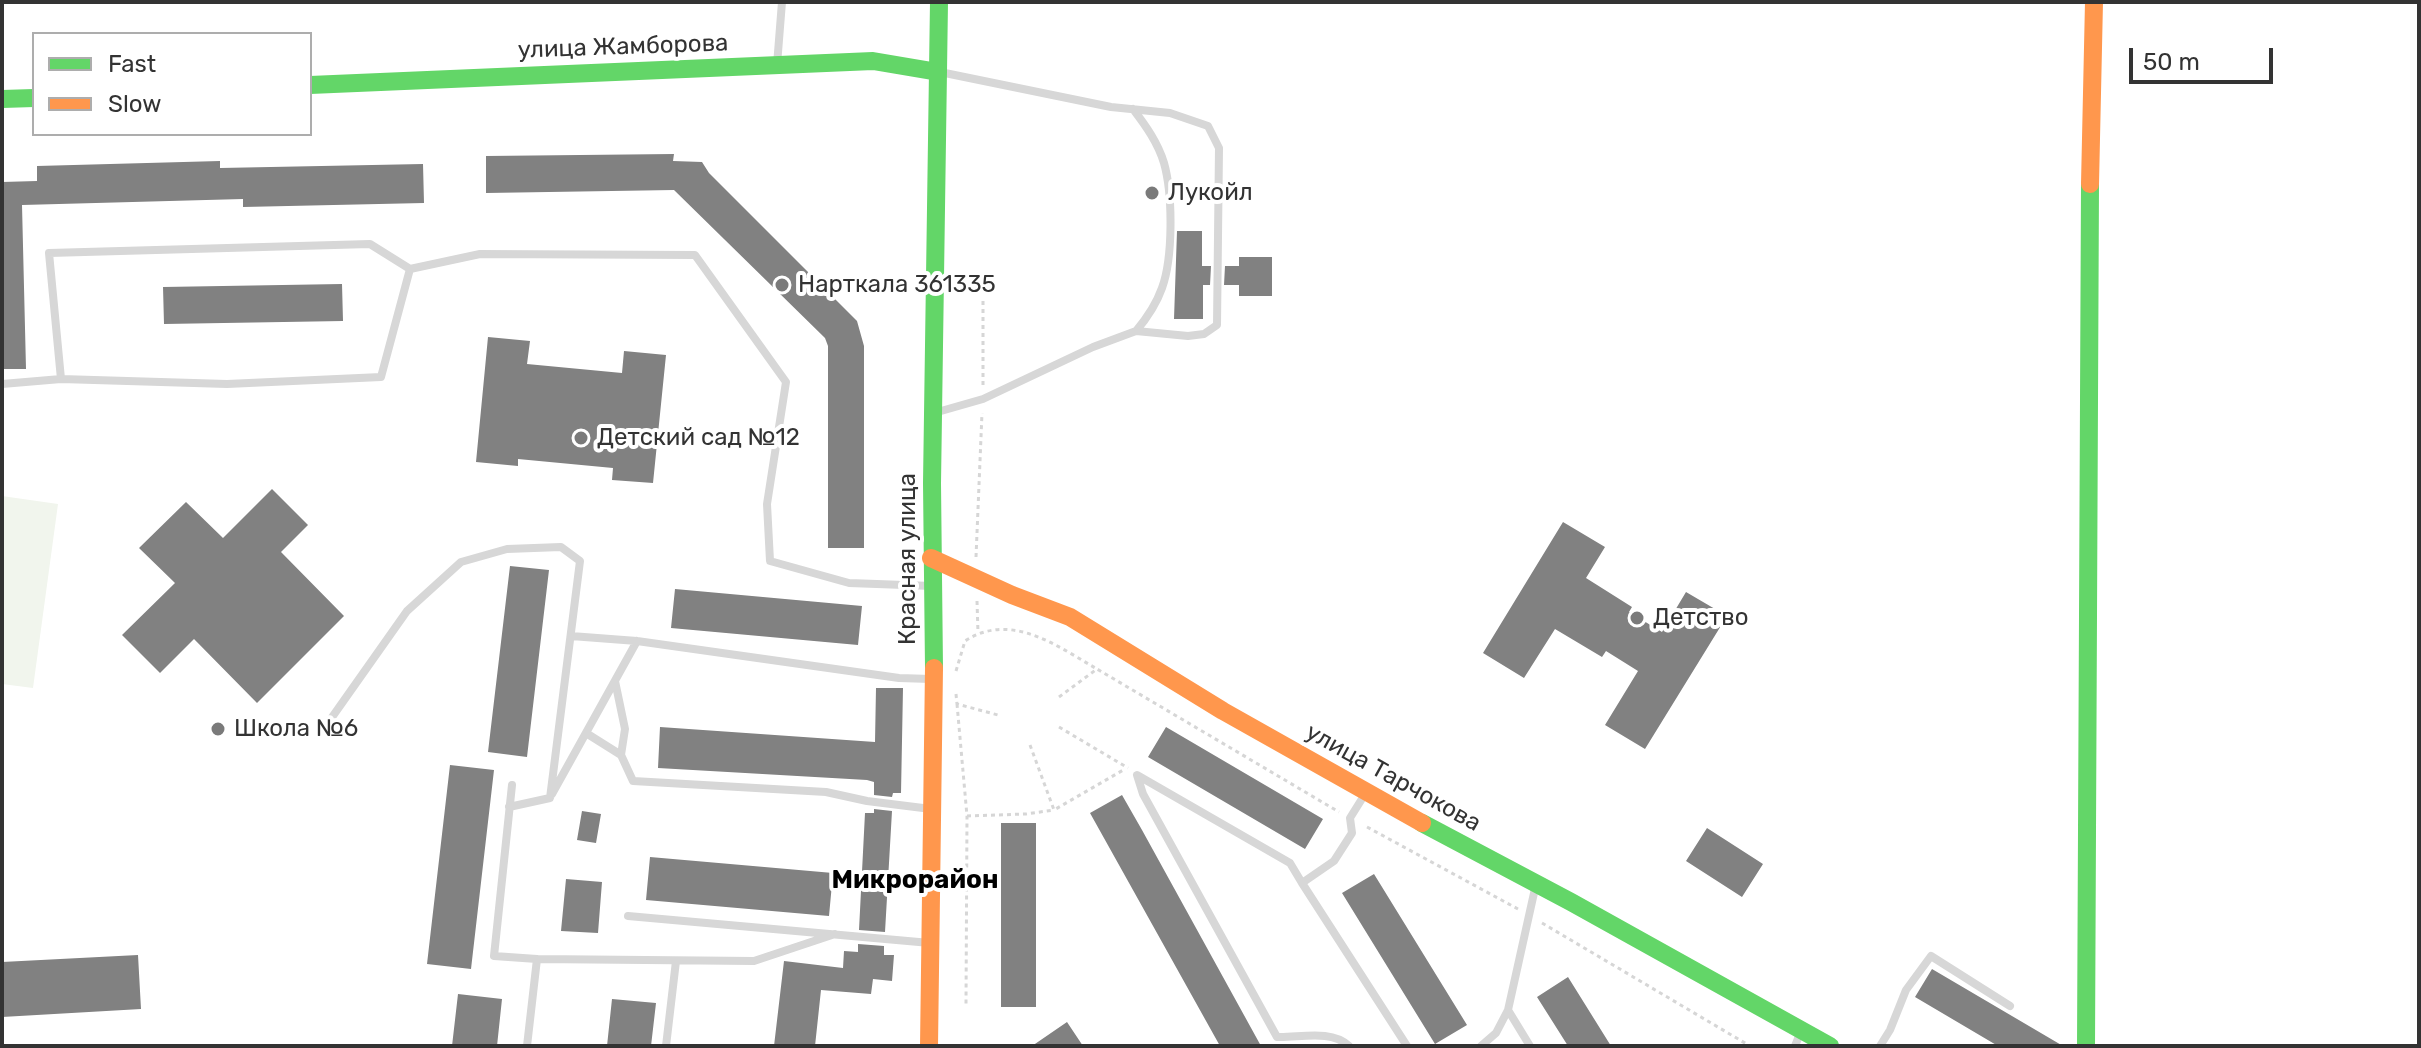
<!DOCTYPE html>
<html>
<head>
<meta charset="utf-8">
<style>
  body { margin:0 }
  #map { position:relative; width:2421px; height:1048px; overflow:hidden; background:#fff; font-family:Rubik,sans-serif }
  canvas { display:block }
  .frame { position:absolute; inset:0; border:4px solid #333; pointer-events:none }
  .legend { position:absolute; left:32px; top:32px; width:280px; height:104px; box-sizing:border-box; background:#fff; border:2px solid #adadad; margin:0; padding:10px 14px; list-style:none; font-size:24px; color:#333 }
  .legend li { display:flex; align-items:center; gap:16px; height:40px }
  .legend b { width:40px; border:2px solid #adadad }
  .scale { position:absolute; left:2129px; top:48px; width:144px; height:36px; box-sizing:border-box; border:4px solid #333; border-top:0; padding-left:10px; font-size:24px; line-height:28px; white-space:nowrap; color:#333; -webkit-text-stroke:6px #fff; paint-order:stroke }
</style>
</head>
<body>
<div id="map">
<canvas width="2421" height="1048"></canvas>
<div class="frame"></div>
<ul class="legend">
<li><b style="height:10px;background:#63d668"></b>Fast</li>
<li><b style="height:10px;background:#ff974d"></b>Slow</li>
</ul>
<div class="scale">50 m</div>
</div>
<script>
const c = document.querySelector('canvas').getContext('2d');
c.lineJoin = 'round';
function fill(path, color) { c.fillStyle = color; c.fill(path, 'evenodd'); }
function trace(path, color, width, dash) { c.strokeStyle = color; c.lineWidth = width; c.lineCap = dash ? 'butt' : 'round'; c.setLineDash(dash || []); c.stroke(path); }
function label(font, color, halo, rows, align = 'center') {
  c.font = font + ' Rubik,sans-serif'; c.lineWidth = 8; c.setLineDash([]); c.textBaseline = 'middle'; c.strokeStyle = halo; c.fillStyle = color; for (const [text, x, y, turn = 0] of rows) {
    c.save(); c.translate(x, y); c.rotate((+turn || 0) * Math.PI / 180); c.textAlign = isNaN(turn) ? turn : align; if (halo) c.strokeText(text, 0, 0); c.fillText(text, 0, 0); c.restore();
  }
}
fill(new Path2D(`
  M2,496l56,8 -25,184 -31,-4z`), '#f1f5ed');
fill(new Path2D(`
  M674,154l-1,7 29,1 7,11 148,148 7,25v202h-36v-202l-3,-8 -151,-148 -188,3v-37z
  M220,161v7l203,-4 1,39 -181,4v-8l-221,6 4,164h-24v-187l35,-1v-15z
  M1177,231h25v35h9l-1,19h-7v34h-29z
  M1239,257h33v39h-33v-11h-15l1,-19h14z
  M342,284l1,37 -179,3 -1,-37z
  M488,337l42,4 -3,23 95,9 2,-22 42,4 -13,128 -41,-3 1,-12 -95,-9v7l-42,-4z
  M272,489l36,36 -27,27 63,64 -87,87 -63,-64 -34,34 -38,-38 53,-52 -36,-35 47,-46 37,36z
  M1563,522l42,25 -19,31 46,29 -3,5 33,20 24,-40 41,24 -82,133 -40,-24 33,-54 -32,-20 -4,6 -47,-28 -31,49 -41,-25z
  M510,566l39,4 -22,187 -39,-5z
  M675,589l187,17 -4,39 -187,-17z
  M876,688h27l-2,105h-8l-1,4 -18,-2v-13l-7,-2 -209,-12 2,-41 215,15z
  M1166,727l157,92 -18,30 -157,-92z
  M450,765l44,5 -23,199 -44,-5z
  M1122,795l20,35 119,216h-41l-130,-233z
  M874,809l18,2 -7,121 -26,-2 6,-117h9z
  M582,811l19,3 -5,29 -19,-3z
  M1001,823h35v184h-35z
  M1707,828l56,36 -21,33 -56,-36z
  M650,857l183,16 -4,43 -183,-16z
  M1374,874l93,151 -32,19 -93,-151z
  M566,879l36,3 -4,51 -37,-2z
  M858,944l26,2v9h10l-2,26 -19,-2 -2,15 -50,-4 -6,56h-41l10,-85 59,7 1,-17 14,1z
  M138,955l3,54 -139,8v-55z
  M1932,969l131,77h-65l-83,-49z
  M1568,977l43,69h-43l-31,-49z
  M458,994l44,5 -5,47h-45z
  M612,999l44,4 -5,43h-44z
  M1067,1022l16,24h-51z`), '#818181');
trace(new Path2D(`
  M983,385v-84
  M976,557l6,-144
  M977,601l1,32
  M956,671l9,-30c46,-30 92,5 132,28
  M956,694l1,10 41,11
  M1059,697l38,-28 242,143
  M957,704l10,112 -1,188
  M1059,727l69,41
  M1030,745l24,65 71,-41
  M967,816l59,-2 28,-4
  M1367,827l151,82
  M1542,923l208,123`), '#d6d6d6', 3, [4, 4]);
trace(new Path2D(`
  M777,65l5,-63
  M1133,109c13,17 25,34 31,54 9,32 9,95 -2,125 -6,17 -15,30 -26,43
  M61,379l-12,-126 321,-9 40,25
  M2,384l59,-5 166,5 154,-7 29,-108 70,-15 215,1 91,127 -19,122 3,57 79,22 83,3
  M934,413l49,-14 110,-52 43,-16 52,5 16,-2 13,-9 2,-177 -11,-22 -38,-13 -59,-6 -171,-35
  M571,636l66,5 262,37 32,1
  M615,681l10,48 -4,26
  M323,730l84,-119 54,-49 46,-13 54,-2 19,14 -30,237 -41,9
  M586,733l35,22 12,26 193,11 41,9 64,8
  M512,785l-18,171 43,3
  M552,794l85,-153
  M1302,883l105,163
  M628,916l302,27
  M527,1046l10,-87 217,2 81,-27
  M666,1046l10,-85
  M1349,1046c-18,-17 -50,-8 -72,-9l-134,-243 -6,-19 153,88 12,20 32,-22 18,-28 -2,-15 15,-24
  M1481,1046l15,-13 12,-23
  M1530,1046l-22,-36 28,-126
  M1795,1046l6,-15
  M1880,1046l10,-16 16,-40 25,-34 79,50`), '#d7d7d7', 8);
trace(new Path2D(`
  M310,85l563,-24 65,11
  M2,99l32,-1
  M934,668l-2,-185 7,-481
  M1422,823l149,79 259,144
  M2086,1046l4,-862`), '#63d668', 18);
trace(new Path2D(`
  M2090,184l4,-182
  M931,558l81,37 58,22 153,94 199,112
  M929,1046l5,-378`), '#ff974d', 18);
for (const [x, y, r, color] of [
  [1152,193,8,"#7a7a7a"],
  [782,285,8,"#7a7a7a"],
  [581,438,8,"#7a7a7a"],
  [1637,618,8,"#7a7a7a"],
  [218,729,8,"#7a7a7a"]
]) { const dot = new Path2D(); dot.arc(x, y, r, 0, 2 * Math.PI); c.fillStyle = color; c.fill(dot); trace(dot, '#fff', 3); }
label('24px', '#333', '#fff', [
  ["улица Жамборова",623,47,-2],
  ["Красная улица",908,559,-90],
  ["улица Тарчокова",1393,778,29]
]);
label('24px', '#333', '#fff', [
  ["Лукойл",1168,193],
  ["Нарткала 361335",798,285],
  ["Детский сад №12",597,438],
  ["Детство",1653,618],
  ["Школа №6",234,729]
], 'left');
label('bold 26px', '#000', '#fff', [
  ["Микрорайон",915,880]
]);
</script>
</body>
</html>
